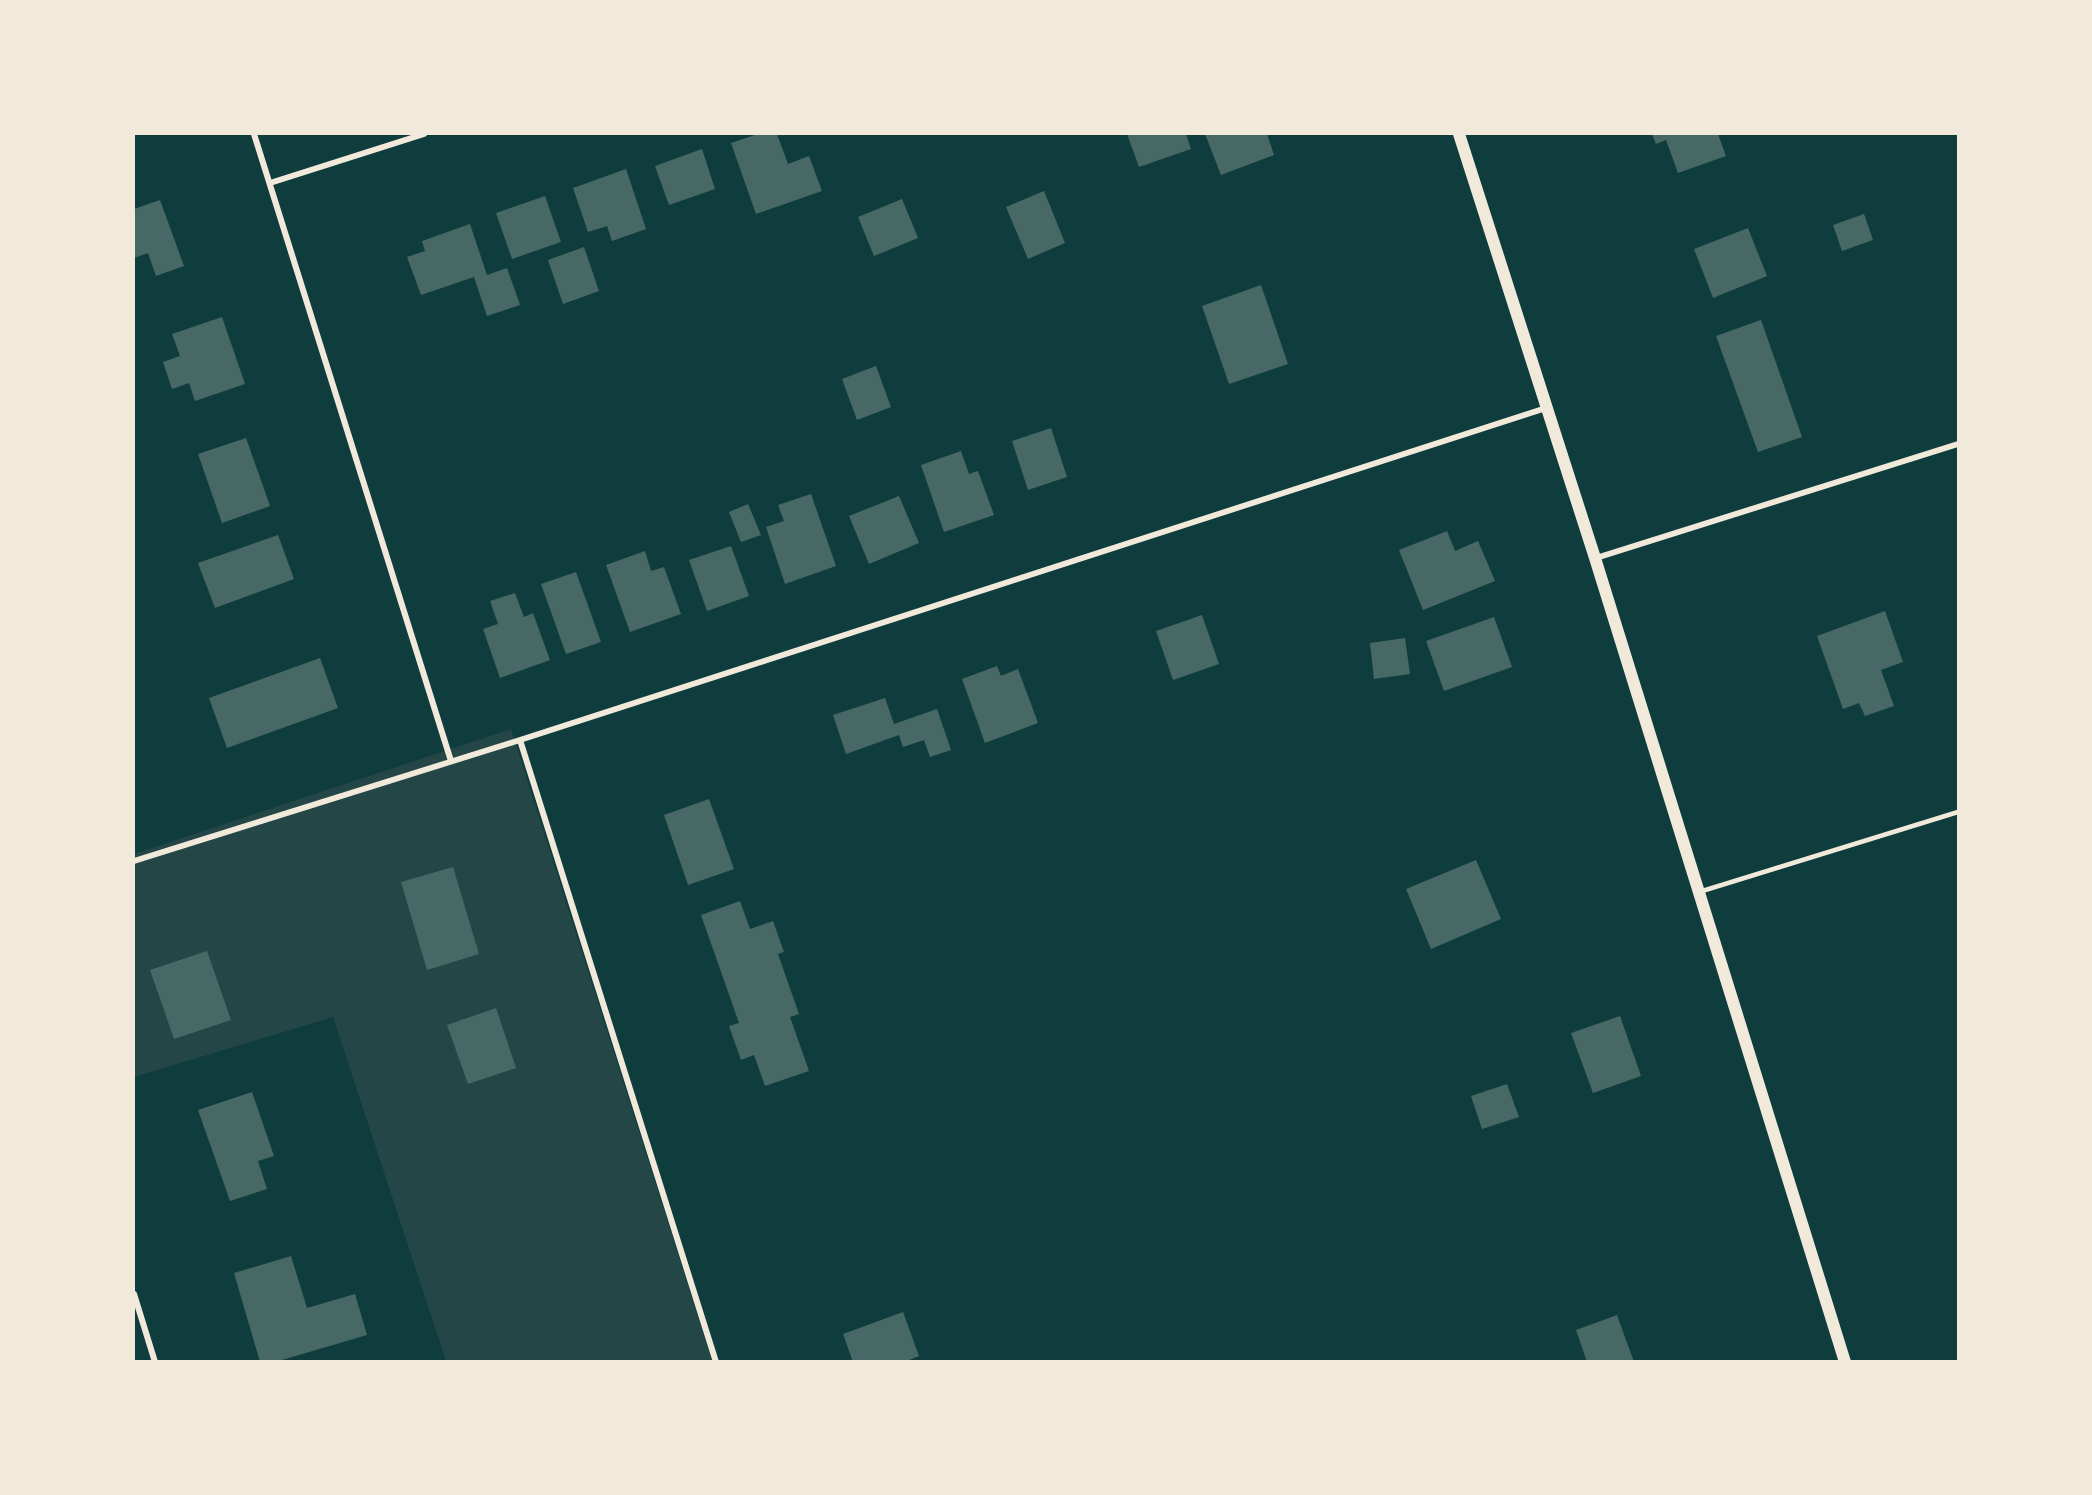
<!DOCTYPE html>
<html>
<head>
<meta charset="utf-8">
<style>
  body { margin:0 }
  #map { position:relative; width:2092px; height:1495px; overflow:hidden; background:#0f3d3e; font-family:Quicksand,sans-serif }
  canvas { display:block }
  .frame { position:absolute; inset:0; border:135px solid #f1e9da; pointer-events:none }
</style>
</head>
<body>
<div id="map">
<canvas width="2092" height="1495"></canvas>
<div class="frame"></div>
</div>
<script>
const c = document.querySelector('canvas').getContext('2d');
c.lineJoin = 'round';
function fill(path, color) { c.fillStyle = color; c.fill(path, 'evenodd'); }
function trace(path, color, width, dash) { c.strokeStyle = color; c.lineWidth = width; c.lineCap = dash ? 'butt' : 'round'; c.setLineDash(dash || []); c.stroke(path); }
fill(new Path2D(`
  M511,729l201,632h-266l-113,-344 -199,60v-223z`), '#244646');
fill(new Path2D(`
  M758,134h19l11,30 21,-8 13,35 -66,23 -25,-71z
  M1127,134h59l5,15 -52,18z
  M1205,134h62l7,21 -53,20z
  M1652,134h66l8,22 -48,17 -12,-33 -10,4z
  M702,149l13,40 -46,16 -14,-39z
  M626,169l20,60 -34,12 -5,-15 -19,6 -15,-44z
  M1044,191l21,52 -37,16 -22,-52z
  M545,196l16,46 -49,17 -16,-46z
  M902,199l16,39 -44,18 -16,-39z
  M160,200l24,66 -28,10 -8,-23 -14,5v-49z
  M1864,214l9,26 -31,11 -9,-26z
  M470,224l17,51 20,-7 13,37 -33,11 -13,-39 -53,18 -14,-38 18,-6 -3,-10z
  M1748,228l19,48 -54,22 -19,-49z
  M584,247l15,44 -36,13 -15,-44z
  M1261,285l27,79 -59,20 -27,-78z
  M222,317l23,67 -50,17 -6,-18 -17,6 -9,-27 17,-6 -8,-22z
  M1761,320l41,117 -44,15 -42,-116z
  M876,366l15,41 -34,13 -15,-41z
  M1051,428l16,49 -39,13 -16,-49z
  M246,438l24,68 -48,17 -24,-69z
  M961,451l8,23 9,-3 16,44 -50,17 -23,-67z
  M811,494l25,72 -51,18 -19,-57 18,-6 -6,-16z
  M899,496l20,47 -50,21 -20,-48z
  M748,504l13,31 -20,7 -12,-30z
  M1447,531l8,20 23,-10 17,40 -72,29 -24,-60z
  M278,535l16,44 -79,29 -17,-45z
  M731,546l18,50 -42,15 -18,-51z
  M645,551l6,20 13,-4 17,47 -51,18 -24,-67z
  M576,572l25,70 -35,12 -25,-70z
  M515,593l9,24 9,-4 17,47 -50,18 -17,-49 15,-5 -8,-23z
  M1885,611l18,51 -22,8 13,36 -29,10 -6,-13 -16,6 -26,-73z
  M1202,615l17,49 -46,16 -17,-49z
  M1494,617l18,50 -68,24 -18,-50z
  M1405,638l5,36 -36,5 -4,-36z
  M320,658l18,50 -111,40 -18,-50z
  M997,666l4,10 17,-7 20,54 -53,20 -23,-64z
  M885,698l9,26 43,-15 14,41 -21,7 -6,-17 -21,7 -4,-12 -53,19 -13,-39z
  M709,799l25,70 -46,16 -24,-70z
  M1476,860l25,59 -70,30 -25,-60z
  M453,867l26,87 -52,16 -26,-88z
  M740,901l10,28 23,-8 11,31 -6,2 21,60 -9,3 19,54 -44,15 -11,-31 -13,5 -12,-34 10,-3 -38,-108z
  M207,951l24,69 -57,19 -24,-69z
  M496,1008l20,60 -48,16 -21,-59z
  M1620,1016l21,60 -48,17 -22,-60z
  M1507,1084l12,33 -37,12 -11,-33z
  M252,1092l22,64 -16,5 9,28 -37,12 -32,-91z
  M291,1256l16,52 48,-14 12,41 -92,27h-15l-26,-89z
  M903,1312l16,44 -15,6h-51l-10,-28z
  M1617,1315l17,47h-47l-11,-32z`), '#486865');
trace(new Path2D(`
  M1699,892l259,-80`), '#f1e9da', 4.5);
trace(new Path2D(`
  M254,134l197,627
  M270,183l154,-49
  M1596,558l362,-114
  M520,740l196,622
  M134,861l386,-121 1026,-332
  M134,1294l21,68`), '#f1e9da', 6);
trace(new Path2D(`
  M1459,134l136,424 250,804`), '#f1e9da', 12);
</script>
</body>
</html>
